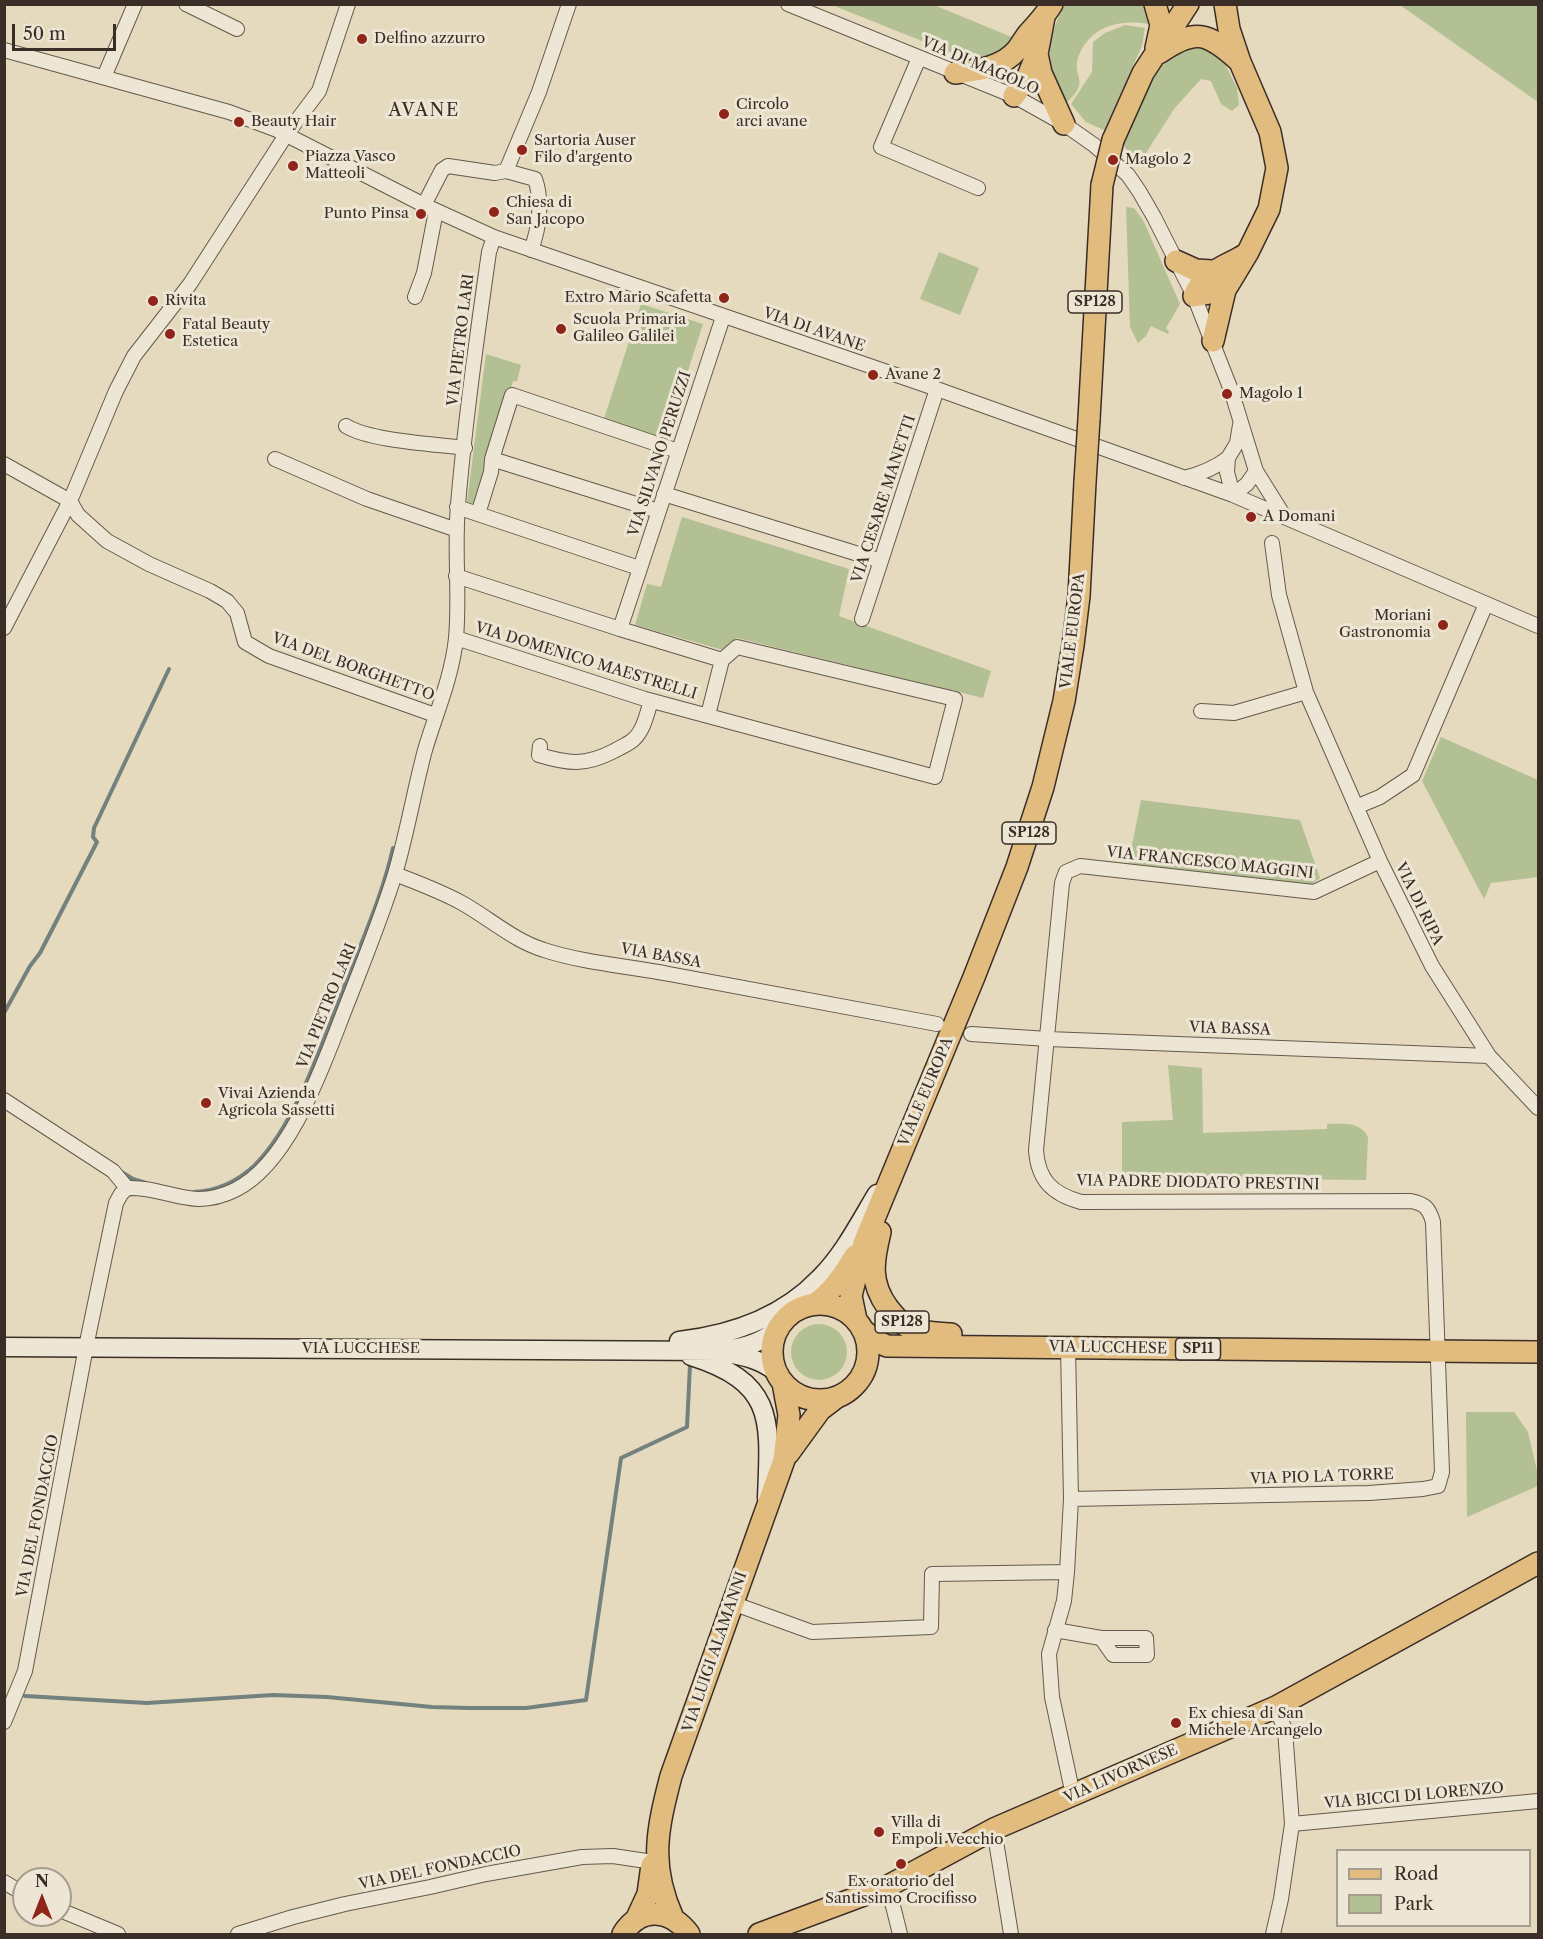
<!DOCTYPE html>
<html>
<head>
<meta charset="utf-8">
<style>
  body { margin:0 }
  #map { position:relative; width:1543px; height:1939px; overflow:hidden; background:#e5d9be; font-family:"Libre Caslon Text",serif }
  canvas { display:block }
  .frame { position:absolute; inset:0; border:6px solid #3a2e26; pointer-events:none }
  .legend { position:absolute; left:1336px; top:1849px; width:195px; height:78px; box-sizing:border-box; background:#eee6d5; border:2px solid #a69c8f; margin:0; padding:8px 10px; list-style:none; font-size:18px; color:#3a2e26 }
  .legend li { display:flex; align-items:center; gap:12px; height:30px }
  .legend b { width:30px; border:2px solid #a69c8f }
  .north { position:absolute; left:12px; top:1867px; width:60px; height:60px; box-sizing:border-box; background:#eee6d5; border:2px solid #a69c8f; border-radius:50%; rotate:0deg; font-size:16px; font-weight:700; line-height:24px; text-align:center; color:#3a2e26 }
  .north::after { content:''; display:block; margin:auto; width:21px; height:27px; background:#8f2418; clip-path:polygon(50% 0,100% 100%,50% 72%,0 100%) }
  .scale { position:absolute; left:12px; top:24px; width:104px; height:27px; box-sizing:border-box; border:3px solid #3a2e26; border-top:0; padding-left:8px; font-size:18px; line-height:21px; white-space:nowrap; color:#3a2e26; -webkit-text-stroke:4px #eee6d5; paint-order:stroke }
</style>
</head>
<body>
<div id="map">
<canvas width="1543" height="1939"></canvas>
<div class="frame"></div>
<ul class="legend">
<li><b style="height:8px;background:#e2bc7f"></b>Road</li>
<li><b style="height:16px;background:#b2c093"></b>Park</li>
</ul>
<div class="north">N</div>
<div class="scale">50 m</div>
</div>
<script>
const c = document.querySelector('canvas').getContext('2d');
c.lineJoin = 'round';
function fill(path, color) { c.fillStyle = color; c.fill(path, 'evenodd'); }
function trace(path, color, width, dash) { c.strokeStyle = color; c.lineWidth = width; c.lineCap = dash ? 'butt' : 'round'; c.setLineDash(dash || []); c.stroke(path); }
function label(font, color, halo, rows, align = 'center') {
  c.font = font + ' "Libre Caslon Text",serif'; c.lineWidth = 6; c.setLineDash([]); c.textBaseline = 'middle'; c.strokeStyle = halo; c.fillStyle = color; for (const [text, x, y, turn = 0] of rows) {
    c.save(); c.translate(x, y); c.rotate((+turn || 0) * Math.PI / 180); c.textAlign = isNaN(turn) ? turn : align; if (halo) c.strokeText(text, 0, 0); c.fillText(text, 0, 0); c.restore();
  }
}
fill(new Path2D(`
  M1147,4l3,20c-29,-5 -59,1 -71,31 -9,22 13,25 -12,47 -4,-7 -11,-14 -13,-20 -10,-26 -2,-55 11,-77z
  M832,5h102l80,33 -9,9 -12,7 -26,5z
  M1400,5h138v97z
  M1125,25l20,3 -3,18 -38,84 -18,-8 -15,-18 21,-32 1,-30 12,-9z
  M1205,45l16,11 16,32 2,17 -7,6 -11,-7 -10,-23 -10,-2 -27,30 -28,44 -15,1 -9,-10c11,-26 36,-91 64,-98 5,-2 13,-1 19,-1z
  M1126,207l8,1 9,12 37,84 -14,24 3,4 -1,2 -17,-8 -5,10 -8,7 -8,-16z
  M939,252l40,16 -19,47 -40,-16z
  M641,304l62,20 -38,118 -62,-20z
  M486,354l35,11 -4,16h-4l-36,124 -10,-3z
  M682,517l167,52 -10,47 152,55 -8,27 -246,-60 -14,12 -88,-25 12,-41 14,3z
  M1441,737l97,43v97l-47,6 -7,16 -62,-118z
  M1141,800l159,20 20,58 -11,8 -181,-21z
  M1168,1065l34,3 1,65 124,-4v-5c16,0 33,-3 41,13l-2,43 -244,-3v-55l51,-2z
  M791 1352a28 28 0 1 1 56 0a28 28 0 1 1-56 0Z
  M1466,1412h48l14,20 10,43v11l-71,31z`), '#b2c093');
trace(new Path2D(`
  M4,1013l26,-47 10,-13 57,-111 -4,-5 1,-9 75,-159
  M120,1171l13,8 13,4
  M194,1192c23,-1 44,-11 61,-27 42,-43 66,-120 88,-175 18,-47 39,-93 50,-142
  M25,1696l122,7 126,-8 54,2 105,10 37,1h57l60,-8 35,-242 66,-31 3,-62`), '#73817f', 4);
const minor = new Path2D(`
  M186,4l51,25
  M788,4l226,92 50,28 30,21 34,30 11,16 15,26 40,79 37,94 25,81 28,45
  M4,50l225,62 48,18 147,75 70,32 443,152 296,106 305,131
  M919,58l-38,89 97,41
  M104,77l31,-73
  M506,171l29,8c8,22 4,50 -4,71
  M424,205l18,-35 6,-4 47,7 11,-2 33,-79 30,-88
  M415,297l9,-24 12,-62
  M346,426c24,15 89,18 119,22
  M275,459l92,40 90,31
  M492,459l166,52
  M4,464l66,37 8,14 29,26 42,23 61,27 17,10 10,12 8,29 24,14 166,59
  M1184,478c16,-4 31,-10 44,-20
  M664,494l217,67
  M1233,495l-6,-23 1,-14 9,-15 3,-18
  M1233,495l14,-11 9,-13
  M457,507l182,61
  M478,514l13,-42 1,-13 20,-64 166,56
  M1272,543l7,52 27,97 74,169 52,105 57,90 49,52
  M456,576l164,53
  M862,619l75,-230
  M4,628l66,-127 46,-110 18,-35 56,-72 96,-149 33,-44 29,-87
  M456,638l189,61 290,78 20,-78 -218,-52 -15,13
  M722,660l-102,-31 103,-312
  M1201,711l33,2 72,-21
  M708,715l14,-55
  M540,746l-1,9c30,9 46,11 75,-4 7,-4 15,-7 20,-12 10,-9 13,-26 17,-38
  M1356,807l24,-10 33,-22 73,-171
  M395,874c23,9 45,17 67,29 27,15 52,38 82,47 40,13 84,16 125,24 90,16 179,34 268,50
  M971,1034l77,5 441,17
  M4,1100l109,71 14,17
  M1068,1347l3,152 -4,73 -3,29 -15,53 3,43 21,98
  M1071,1499l298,-6 54,-4 15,-3 4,-14 -9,-250c-4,-14 -8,-18 -22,-21l-330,1c-29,-8 -43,-22 -45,-52l26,-267 4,-11 14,-6 234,26 66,-31
  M732,1603l80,29 119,-5 1,-53 135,-2
  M1055,1630l46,8h45l1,17h-34l-12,-17
  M4,1722l21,-51 61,-324 30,-144 5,-9 6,-6c40,-2 63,24 108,2 58,-28 91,-134 114,-191 16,-41 33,-83 46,-125 12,-40 19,-83 30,-124 11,-37 27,-73 31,-112 4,-44 -2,-89 2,-133 7,-84 19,-169 31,-253l5,-15
  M1292,1824l246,-23
  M994,1829l17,105
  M4,1882l20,12
  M888,1886l12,48
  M60,1910l58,24
  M238,1934l55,-17 52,-13 85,-17 56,-13 96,-17 31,-1 40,6
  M1273,1934l8,-35 11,-75 -7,-94 -9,-23`);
const secondary = new Path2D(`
  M679,1341c52,-6 104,-24 141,-63 24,-24 40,-56 57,-84
  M4,1347l713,4c23,-3 41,-6 60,-21
  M727,1353c18,3 34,7 48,18
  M691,1356c85,27 79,64 76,142`);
const primary = new Path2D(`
  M1155,4l6,21 -5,23
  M1044,17l-7,37 4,19 23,51
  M1159,53c36,-25 48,-21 79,7
  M955,73c22,-3 47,-5 62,-23 4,-5 7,-11 11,-16 9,-10 17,-18 24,-30
  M1014,96l14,-20 9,-22
  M1113,140l30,-67 45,-69
  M1176,261l20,9 16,1
  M1225,290l-31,6c11,-26 30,-28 52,-42
  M1213,341l12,-51 23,-38 21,-43 8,-41 -7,-36 -30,-70 -11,-33 -4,-25
  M1089,419l13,-234
  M880,1232c-7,29 -11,50 8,76 5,6 10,13 17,17 13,8 31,8 46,9
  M772 1352a48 48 0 1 1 96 0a48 48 0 1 1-96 0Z
  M815,1304c18,-13 29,-30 40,-48
  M856,1320l-5,-24 13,-53 110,-266 43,-110 26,-80 21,-86 9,-56 6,-49 6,-114
  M863,1330l11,10 13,6 651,6
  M788,1454l32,-44 17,-13
  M673,1918c-24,-53 -16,-88 -2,-142l113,-316 5,-45 -6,-32
  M636,1920l12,-26 4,-29
  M623,1934c17,-28 48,-25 66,0
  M759,1934l129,-48 106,-57 282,-122 262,-144`);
trace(minor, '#65594c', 16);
trace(secondary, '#3a2e26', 21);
trace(primary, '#3a2e26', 24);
trace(minor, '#eee6d5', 14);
trace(secondary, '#eee6d5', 18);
trace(primary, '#e2bc7f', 21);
const primaryBridge = new Path2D(`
  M1102,185l11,-45
  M1085,482l4,-63`);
trace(primaryBridge, '#3a2e26', 24, []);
trace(primaryBridge, '#e2bc7f', 21);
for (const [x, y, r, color] of [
  [362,39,6,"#8f2418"],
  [724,114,6,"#8f2418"],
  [239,122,6,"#8f2418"],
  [522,150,6,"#8f2418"],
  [1113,160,6,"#8f2418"],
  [293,166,6,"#8f2418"],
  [494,212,6,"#8f2418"],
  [421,214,6,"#8f2418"],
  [724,298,6,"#8f2418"],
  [153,301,6,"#8f2418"],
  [561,329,6,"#8f2418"],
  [170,334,6,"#8f2418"],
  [873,375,6,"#8f2418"],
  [1227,394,6,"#8f2418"],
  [1251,517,6,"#8f2418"],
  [1443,625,6,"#8f2418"],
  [206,1103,6,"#8f2418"],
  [1176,1723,6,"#8f2418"],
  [879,1832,6,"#8f2418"],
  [901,1864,6,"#8f2418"]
]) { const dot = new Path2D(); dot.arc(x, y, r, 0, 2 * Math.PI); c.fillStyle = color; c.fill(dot); trace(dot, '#eee6d5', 2); }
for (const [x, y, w] of [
  [1095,302,54],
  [1029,833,54],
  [902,1322,54],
  [1198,1349,45]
]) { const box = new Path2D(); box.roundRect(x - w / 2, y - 11, w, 22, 4.5); c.fillStyle = '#eee6d5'; c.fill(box); trace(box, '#3a2e26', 1.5); }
label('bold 14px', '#3a2e26', null, [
  ["SP128",1095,302],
  ["SP128",1029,833],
  ["SP128",902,1322],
  ["SP11",1198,1349]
]);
label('15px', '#3a2e26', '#eee6d5', [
  ["Delfino azzurro",374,39],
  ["Circolo",736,105],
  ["arci avane",736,122],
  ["Beauty Hair",251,122],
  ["Sartoria Auser",534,141],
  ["Filo d'argento",534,158],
  ["Piazza Vasco",305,157],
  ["Matteoli",305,174],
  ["Magolo 2",1125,160],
  ["Chiesa di",506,203],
  ["San Jacopo",506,220],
  ["Punto Pinsa",409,214,"right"],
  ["Extro Mario Scafetta",712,298,"right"],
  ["Rivita",165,301],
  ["Scuola Primaria",573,320],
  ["Galileo Galilei",573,337],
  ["Fatal Beauty",182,325],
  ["Estetica",182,342],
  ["Avane 2",885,375],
  ["Magolo 1",1239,394],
  ["A Domani",1263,517],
  ["Moriani",1431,616,"right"],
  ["Gastronomia",1431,633,"right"],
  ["Vivai Azienda",218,1094],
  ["Agricola Sassetti",218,1111],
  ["Ex chiesa di San",1188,1714],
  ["Michele Arcangelo",1188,1731],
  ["Villa di",891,1823],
  ["Empoli Vecchio",891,1840],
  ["Ex oratorio del",901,1882,"center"],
  ["Santissimo Crocifisso",901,1899,"center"]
], 'left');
label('15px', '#3a2e26', '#eee6d5', [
  ["VIA DI MAGOLO",980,66,23],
  ["VIA DI AVANE",814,330,19],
  ["VIA PIETRO LARI",461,340,-83],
  ["VIA SILVANO PERUZZI",660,454,-72],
  ["VIA CESARE MANETTI",884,499,-72],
  ["VIALE EUROPA",1073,631,-83],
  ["VIA DOMENICO MAESTRELLI",586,661,17],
  ["VIA DEL BORGHETTO",353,667,20],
  ["VIA FRANCESCO MAGGINI",1210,863,6],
  ["VIA DI RIPA",1419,904,64],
  ["VIA BASSA",661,956,10],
  ["VIA PIETRO LARI",327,1006,-68],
  ["VIA BASSA",1230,1029,2],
  ["VIALE EUROPA",926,1092,-67],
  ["VIA PADRE DIODATO PRESTINI",1198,1183,1],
  ["VIA LUCCHESE",1108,1348,1],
  ["VIA LUCCHESE",361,1349],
  ["VIA PIO LA TORRE",1322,1477,-2],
  ["VIA DEL FONDACCIO",38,1516,-79],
  ["VIA LUIGI ALAMANNI",715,1652,-71],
  ["VIA LIVORNESE",1121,1774,-24],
  ["VIA BICCI DI LORENZO",1414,1796,-5],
  ["VIA DEL FONDACCIO",440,1868,-12]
]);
c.letterSpacing = '1.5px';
label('18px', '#3a2e26', '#eee6d5', [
  ["AVANE",424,111]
]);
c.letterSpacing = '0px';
</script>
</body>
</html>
